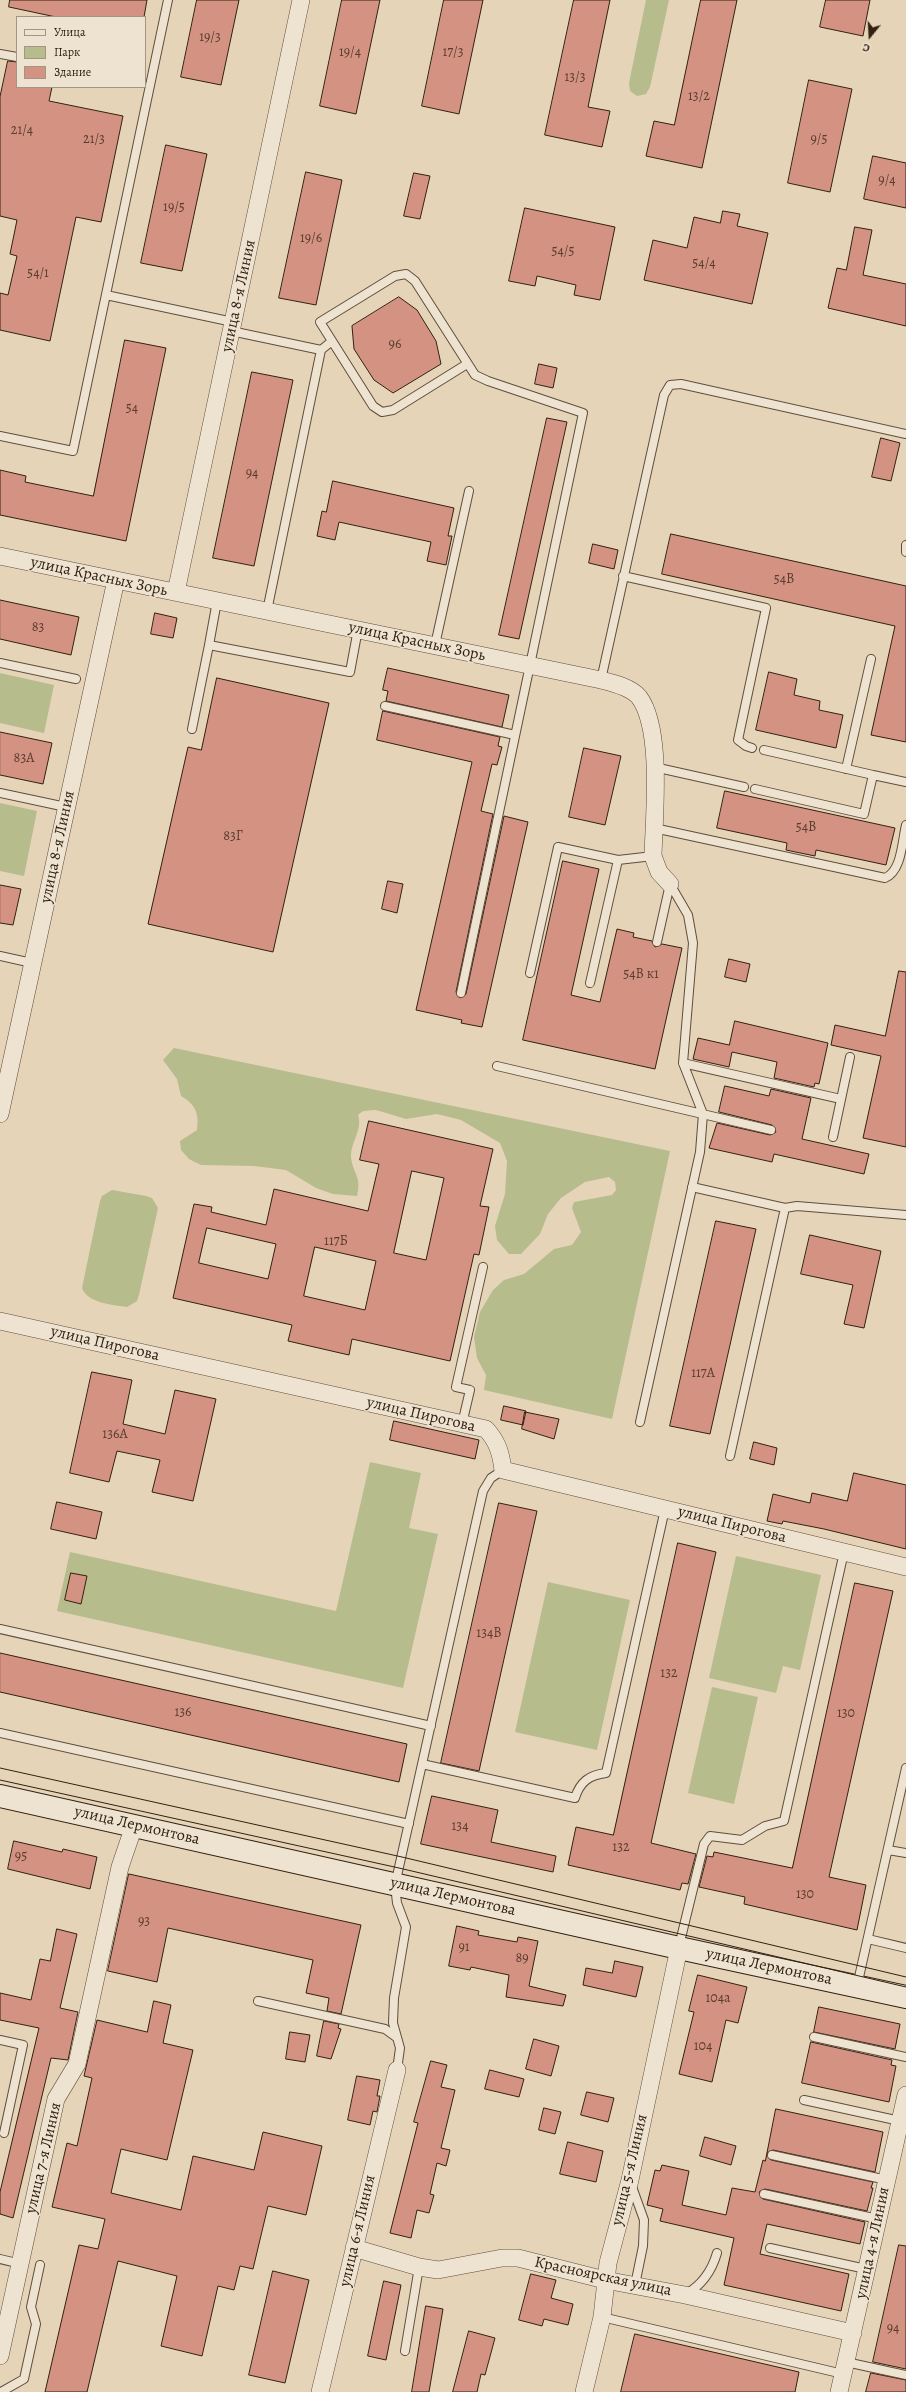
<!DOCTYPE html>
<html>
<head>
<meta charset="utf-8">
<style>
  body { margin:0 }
  #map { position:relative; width:906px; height:2392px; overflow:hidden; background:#e5d4b8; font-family:Alegreya,serif }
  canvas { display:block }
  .legend { position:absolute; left:16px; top:16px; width:130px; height:72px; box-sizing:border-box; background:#eee3d1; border:1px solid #a39584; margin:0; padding:5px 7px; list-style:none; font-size:12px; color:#322111 }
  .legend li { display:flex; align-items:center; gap:8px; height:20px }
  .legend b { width:20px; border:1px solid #a39584 }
  .north { position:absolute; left:850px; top:16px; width:40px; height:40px; -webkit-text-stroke:3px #eee3d1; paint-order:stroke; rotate:198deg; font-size:11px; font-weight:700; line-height:16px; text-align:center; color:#322111 }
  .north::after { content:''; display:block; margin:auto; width:14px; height:18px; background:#322111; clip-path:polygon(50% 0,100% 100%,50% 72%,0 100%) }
</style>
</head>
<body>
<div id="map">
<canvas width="906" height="2392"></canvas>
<ul class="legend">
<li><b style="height:5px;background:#eee3d1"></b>Улица</li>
<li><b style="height:11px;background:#b7bc8d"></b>Парк</li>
<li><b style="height:11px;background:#d49283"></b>Здание</li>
</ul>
<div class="north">С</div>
</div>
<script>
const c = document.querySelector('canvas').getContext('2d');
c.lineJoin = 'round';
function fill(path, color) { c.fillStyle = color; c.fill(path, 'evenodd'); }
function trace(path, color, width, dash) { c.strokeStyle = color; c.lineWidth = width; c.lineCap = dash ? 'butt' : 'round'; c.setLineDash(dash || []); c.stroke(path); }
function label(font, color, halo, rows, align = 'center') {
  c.font = font + ' Alegreya,serif'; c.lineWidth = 3; c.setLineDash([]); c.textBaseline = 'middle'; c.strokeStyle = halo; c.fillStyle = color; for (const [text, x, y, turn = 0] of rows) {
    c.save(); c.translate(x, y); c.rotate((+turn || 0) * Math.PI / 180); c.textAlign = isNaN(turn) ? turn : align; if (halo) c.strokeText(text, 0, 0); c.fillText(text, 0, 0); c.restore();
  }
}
fill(new Path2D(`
  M646,0h23l-19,87 -4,7 -9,2 -7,-5 -1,-8z
  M0,673l54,12 -10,48 -44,-10z
  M0,803l37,8 -13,65 -24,-5z
  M174,1048l496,103 -58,268 -128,-29 2,-15 -9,-17 -3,-21 6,-25 13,-22 11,-10 20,-6 30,-25 18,-4 9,-13 -9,-24 2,-6 38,-7 4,-5 -1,-8 -6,-5 -24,5 -24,16 -13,16 -8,20 -19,20h-12l-12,-14 -2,-14 10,-32 2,-33 -7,-18 -39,-23 -24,-6 -31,5 -30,-9 -13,1 -5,4c5,15 -8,28 -7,42 2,18 11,18 6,39l-24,-2 -17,-6 -30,-18 -32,-4 -53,-1 -12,-6 -8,-9 -1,-9 17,-11c2,-17 -1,-25 -16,-34l-4,-17 -14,-19z
  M112,1190l34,6 6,2 6,10 -19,87 -2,6 -10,6c-14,-2 -40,-4 -45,-19l18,-87 2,-5z
  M370,1462l51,11 -12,55 29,6 -35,154 -346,-77 13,-59 266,59z
  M736,1556l85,19 -21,95 -17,-4 -7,27 -67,-15z
  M548,1582l82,18 -33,150 -82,-18z
  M712,1687l46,10 -24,107 -46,-11z`), '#b7bc8d');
const building = new Path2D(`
  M10,0h137l-3,17h-88l-47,-10z
  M197,0h42l-18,85 -40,-8z
  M342,0h38l-24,114 -36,-8z
  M444,0h39l-24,114 -37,-8z
  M574,0h36l-22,107 22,4 -8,36 -57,-12z
  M701,0h36l-35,168 -56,-12 8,-35 20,4z
  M826,0h44l-7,36 -43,-9z
  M8,61l9,1v25h35l-3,14 74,15 -22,106 -25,-5 -26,124 -50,-11v-37l8,2 9,-39 -7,-2 7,-34 -17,-4v-119z
  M809,80l43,9 -22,103 -42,-9z
  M166,145l41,9 -25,117 -41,-8z
  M873,156l33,7v45l-42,-9z
  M306,172l36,8 -26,125 -37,-7z
  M414,173l16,3 -10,43 -16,-3z
  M525,208l90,19 -15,73 -26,-5 2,-10 -39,-9 -2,10 -26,-5z
  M723,211l17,3 -3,12 31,7 -16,71 -108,-24 9,-40 34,8 7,-31 26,6z
  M855,227l17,3 -9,45 43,9v42l-78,-18 9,-40 9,2z
  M399,297l18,13 19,31 5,23 -48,29 -19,-13 -20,-31 -2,-23z
  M125,340l41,8 -40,193 -126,-26v-45l26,6 -1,6 68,14z
  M539,364l18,4 -4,20 -18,-4z
  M252,372l41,8 -39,186 -41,-8z
  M547,418l20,4 -48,217 -20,-4z
  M881,438l19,5 -9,38 -19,-4z
  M333,481l121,27 -6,28h4l-6,29 -19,-4 4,-19 -92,-20 -4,18 -18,-4 5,-25 4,1z
  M671,534l235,52v156l-35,-7 24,-109 -233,-52z
  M593,544l25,6 -4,19 -25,-6z
  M0,600l79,17 -8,38 -71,-16z
  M155,613l22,5 -4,20 -22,-4z
  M388,668l121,27 -7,32 -116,-26 2,-10 -5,-1z
  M769,672l28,7 -3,16 26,6 -1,9 24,5 -7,33 -80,-18z
  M217,678l112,25 -56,249 -125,-28 40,-177 13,3z
  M383,711l117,26 -2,9 4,1 -5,18 -5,-1 -11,47 12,3 -37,178 4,6 6,-4 38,-178 24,6 -46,205 -21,-4 1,-3 -46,-10 56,-248 -95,-22z
  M0,732l52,11 -9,41 -43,-9z
  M584,748l37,8 -16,69 -36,-8z
  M725,791l170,37 -9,37 -70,-15 -1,6 -29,-6 1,-7 -70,-15z
  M563,861l36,8 -28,126 29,7 17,-73 17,4 -1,4 19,4 3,6 7,-3 20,4 -27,121 -132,-29z
  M388,881l15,3 -6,29 -15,-4z
  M0,885l21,4 -8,36 -13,-2z
  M729,959l21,5 -4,18 -21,-5z
  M899,971l7,1v175l-43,-9 18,-82 -50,-11 4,-20 50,11z
  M735,1021l93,22 -9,41 -4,-1 -1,4 -40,-9 3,-16 -45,-10 -3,15 -36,-8 5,-21 31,7z
  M725,1086l44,10 2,-7 40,9 -9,41 67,15 -5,20 -90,-20 -2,8 -63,-14 8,-25 53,12 6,-3 -4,-7 -53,-13z
  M369,1121l124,28 -13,57 9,1 -10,48 -5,-1 -24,107 -98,-22 -3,16 -61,-14 4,-16 -119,-27 21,-94 18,3 -1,5 55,13 8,-36 94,22 11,-47 -19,-4zM412,1171l32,7 -18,82 -32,-7zM207,1228l69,16 -8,35 -69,-16zM315,1247l61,14 -11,49 -61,-14z
  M716,1221l40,8 -46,205 -40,-8z
  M810,1235l71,16 -17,77 -20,-4 9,-39 -52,-11z
  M92,1372l40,8 -9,44 42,10 10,-44 41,9 -23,102 -41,-9 8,-32 -43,-9 -8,31 -39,-9z
  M504,1406l22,5 -3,14 -22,-5z
  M525,1412l34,7 -5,20 -32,-10z
  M394,1421l85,19 -4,19 -85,-19z
  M754,1442l23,6 -3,17 -24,-6z
  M854,1473l52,12v64l-82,-20 -41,-8 -1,3 -15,-3 6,-27 37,9 2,-10 35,8z
  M57,1502l45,10 -6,27 -45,-10z
  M499,1503l38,8 -58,260 -38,-8z
  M678,1543l38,9 -65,291 45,11 -8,30 -6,-1 -2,7 -112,-25 8,-38 37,8z
  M71,1573l16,3 -6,28 -16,-4z
  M855,1583l38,8 -64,286 37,8 -9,45 -113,-26 1,-7 -46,-10 8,-31 6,1 1,-5 78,16z
  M0,1653l407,91 -8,38 -399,-90z
  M432,1796l66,14 -7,32 65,14 -3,16 -132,-28z
  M14,1841l48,11 1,-3 34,8 -7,32 -82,-20z
  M129,1874l232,51 -20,89 -14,-3 2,-13 -23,-5 7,-33 -145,-32 -11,54 -49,-11z
  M457,1926l22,5 -1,4 39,7 1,-5 20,4 -9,45 37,9 -3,11 -57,-9 3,-22 -38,-8 -1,3 -21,-4z
  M57,1929l20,5 -17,74 18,4 -10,48 -17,-2 -38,160 -13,-4v-22l39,-164 -39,-8v-27l31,7 9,-41 10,2z
  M615,1961l28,6 -7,30 -53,-12 3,-17 26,5z
  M698,1975l49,12 -9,36 -12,-3 -14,62 -33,-8 15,-62 -5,-1z
  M154,2001l17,4 -8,38 30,7 -26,110 -46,-11 -10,44 70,17 12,-54 61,14 9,-38 59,14 -16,69 -38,-9 -15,63 -13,-3 -6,24 -16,-4 -16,70 -41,-10 16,-70 -59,-15 -31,131h-42l34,-147 19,4 7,-30 -53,-12 15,-64 10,3 15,-68 -8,-2 13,-56 50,12z
  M819,2007l81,17 -5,25 -81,-17z
  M324,2021l15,3 -1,4 3,1 -10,30 -14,-3z
  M290,2032l20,3 -5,27 -19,-3z
  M534,2039l25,7 -8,30 -25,-7z
  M811,2042l81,18 -1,5 5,1 -7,36 -87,-19z
  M431,2061l16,4 -6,22 14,3 -14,58 9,2 -4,16 -9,-3 -7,31 4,1 -5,18 -12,-3 -6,28 -21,-5 28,-110 -4,-1z
  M490,2070l34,9 -5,18 -34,-8z
  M357,2076l23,4 -3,16h3l-3,16 -4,-1 -3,14 -22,-5z
  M587,2092l27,6 -6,24 -27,-7z
  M544,2108l17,4 -6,22 -16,-4z
  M776,2109l107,23 -8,40 -102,-22 -6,3 4,7 102,22 -2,6h2l-6,23 -102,-22 -6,3 4,7 102,23 -5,22 -93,-20 -7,30 89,20 -8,37 -117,-26 10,-47 -74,-17 3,-12 -16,-4 8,-35 5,1 2,-6 27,6 -7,34 44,10 6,-27 23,4 8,-32 2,1z
  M705,2137l31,9 -5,19 -31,-9z
  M568,2142l35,9 -7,31 -36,-8z
  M899,2245l7,1v123l-33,-7z
  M273,2271l36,9 -24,103 -36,-8z
  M531,2274l25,6 -5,18 22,6 -5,21 -24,-6 -2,7 -23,-6z
  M384,2281l17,4 -15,75 -18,-4z
  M426,2306l17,3 -14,83h-17z
  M469,2331l26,7 -10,37 -4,-1 -4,18h-24z
  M635,2334l164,38 -4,20h-174z
  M871,2373l35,7v12h-40z`);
fill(building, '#d49283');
trace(building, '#322111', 1);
const service = new Path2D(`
  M0,54l17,3
  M106,295l127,27
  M231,331l90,19
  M0,436l73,15 95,-451
  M906,545v7
  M623,576l143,32 -28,132 8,6 6,2
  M217,601l-8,44 141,27 8,-43
  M267,611l54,-261 11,-9
  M435,645l34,-154
  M0,663l76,16
  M601,680l63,-285 6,-10 11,-1 225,50
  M385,706l130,29
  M192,729l17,-84
  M654,767l90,20
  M846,769l25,-110
  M873,775l33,7
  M755,789l109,25 9,-39 -109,-25
  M0,793l66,14
  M654,828l231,50c17,-7 17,-37 21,-53
  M618,860l35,-4
  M657,942l13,-58
  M0,956l32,7
  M530,973l28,-126 60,13 -28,123
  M461,993l122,-580 -95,-32 -13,-6 -60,-94 -9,-7 -11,2 -75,46 53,84 9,6 11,-2 74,-46
  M683,1063l158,36
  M497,1066l274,64
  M833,1137l17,-80
  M692,1187l93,21 -55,248
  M785,1208l12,-2 109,9
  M640,1422l60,-270 3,-38 -20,-51 10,-120 -5,-28 -18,-31
  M462,1424l8,-34 -14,-3 27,-120
  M0,1629l431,97
  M0,1733l409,91
  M422,1764l153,34c5,-16 14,-23 31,-25l59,-264
  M888,1850l18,3
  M868,1939l38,9
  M679,1946l25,-102 6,-8 32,4 23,-14 19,-5 60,-269
  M857,1986l49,-218
  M258,2001l127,28 11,8
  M814,2037l92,20
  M0,2040l23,5 -19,88
  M397,2070l3,-22 -7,-25 1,-25 12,-71 -9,-24 -2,-18 88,-394 8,-13 12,-8
  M804,2100l96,21
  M772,2155l115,25
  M631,2184l13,36 -1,26 -8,39
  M764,2194l114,25
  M770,2248l96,21
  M0,2259l21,5
  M686,2294c16,-9 26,-24 31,-41
  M602,2317l241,57
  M405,2351l14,-84
  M846,2362l60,13
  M1,2392l23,-13 12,-55 -5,-17 9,-42`);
const minor = new Path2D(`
  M0,556l601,124c12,3 30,7 38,17 24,32 15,119 14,159l6,16 11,12
  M176,592l125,-592
  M0,1114l116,-534
  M0,1321l486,108c12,13 15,25 17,41l403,97
  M354,2248l65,19 19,3 64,-12h16l87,22 80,15 168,38
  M0,2356l56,-257 21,-35 43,-197 14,-41
  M320,2392l77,-322
  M584,2392l18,-75 6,-54 22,-83 49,-232
  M839,2392l67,-297`);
const secondary = new Path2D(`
  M0,1796l679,152 227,49`);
trace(service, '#5f4e3b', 10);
trace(minor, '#5f4e3b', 18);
trace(secondary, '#322111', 24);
trace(service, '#eee3d1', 8);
trace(minor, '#eee3d1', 17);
trace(secondary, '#eee3d1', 22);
trace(new Path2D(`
  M0,1768l402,89 504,120
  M0,1780l399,88 507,119`), '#322111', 1);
label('14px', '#5a3d2e', null, [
  ["19/3",210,38],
  ["19/4",350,53],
  ["17/3",453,53],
  ["13/3",575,78],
  ["13/2",699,97],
  ["21/4",22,131],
  ["21/3",94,140],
  ["9/5",819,140],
  ["9/4",887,181],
  ["19/5",174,208],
  ["19/6",311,239],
  ["54/5",563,252],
  ["54/4",704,264],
  ["54/1",38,274],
  ["96",395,345],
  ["54",132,409],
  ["94",252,474],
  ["54В",784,580],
  ["83",38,628],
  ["83А",24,759],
  ["54В",806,828],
  ["83Г",233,837],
  ["54В к1",641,975],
  ["117Б",336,1242],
  ["117А",703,1374],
  ["136А",115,1435],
  ["134В",489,1634],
  ["132",669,1674],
  ["136",183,1713],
  ["130",846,1714],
  ["134",460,1827],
  ["132",621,1848],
  ["95",21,1857],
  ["130",805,1895],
  ["93",144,1922],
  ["91",464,1948],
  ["89",522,1959],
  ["104а",718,1999],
  ["104",703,2047],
  ["94",893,2329]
]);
label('16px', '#322111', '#eee3d1', [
  ["улица 8-я Линия",239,296,-78],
  ["улица Красных Зорь",99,577,12],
  ["улица Красных Зорь",417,642,12],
  ["улица 8-я Линия",58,847,-78],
  ["улица Пирогова",105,1344,13],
  ["улица Пирогова",421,1415,13],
  ["улица Пирогова",732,1525,14],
  ["улица Лермонтова",137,1826,13],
  ["улица Лермонтова",453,1897,13],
  ["улица Лермонтова",769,1967,12],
  ["улица 7-я Линия",44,2158,-77],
  ["улица 5-я Линия",630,2170,-77],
  ["улица 6-я Линия",358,2231,-77],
  ["улица 4-я Линия",873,2243,-78],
  ["Красноярская улица",603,2277,12]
]);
</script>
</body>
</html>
